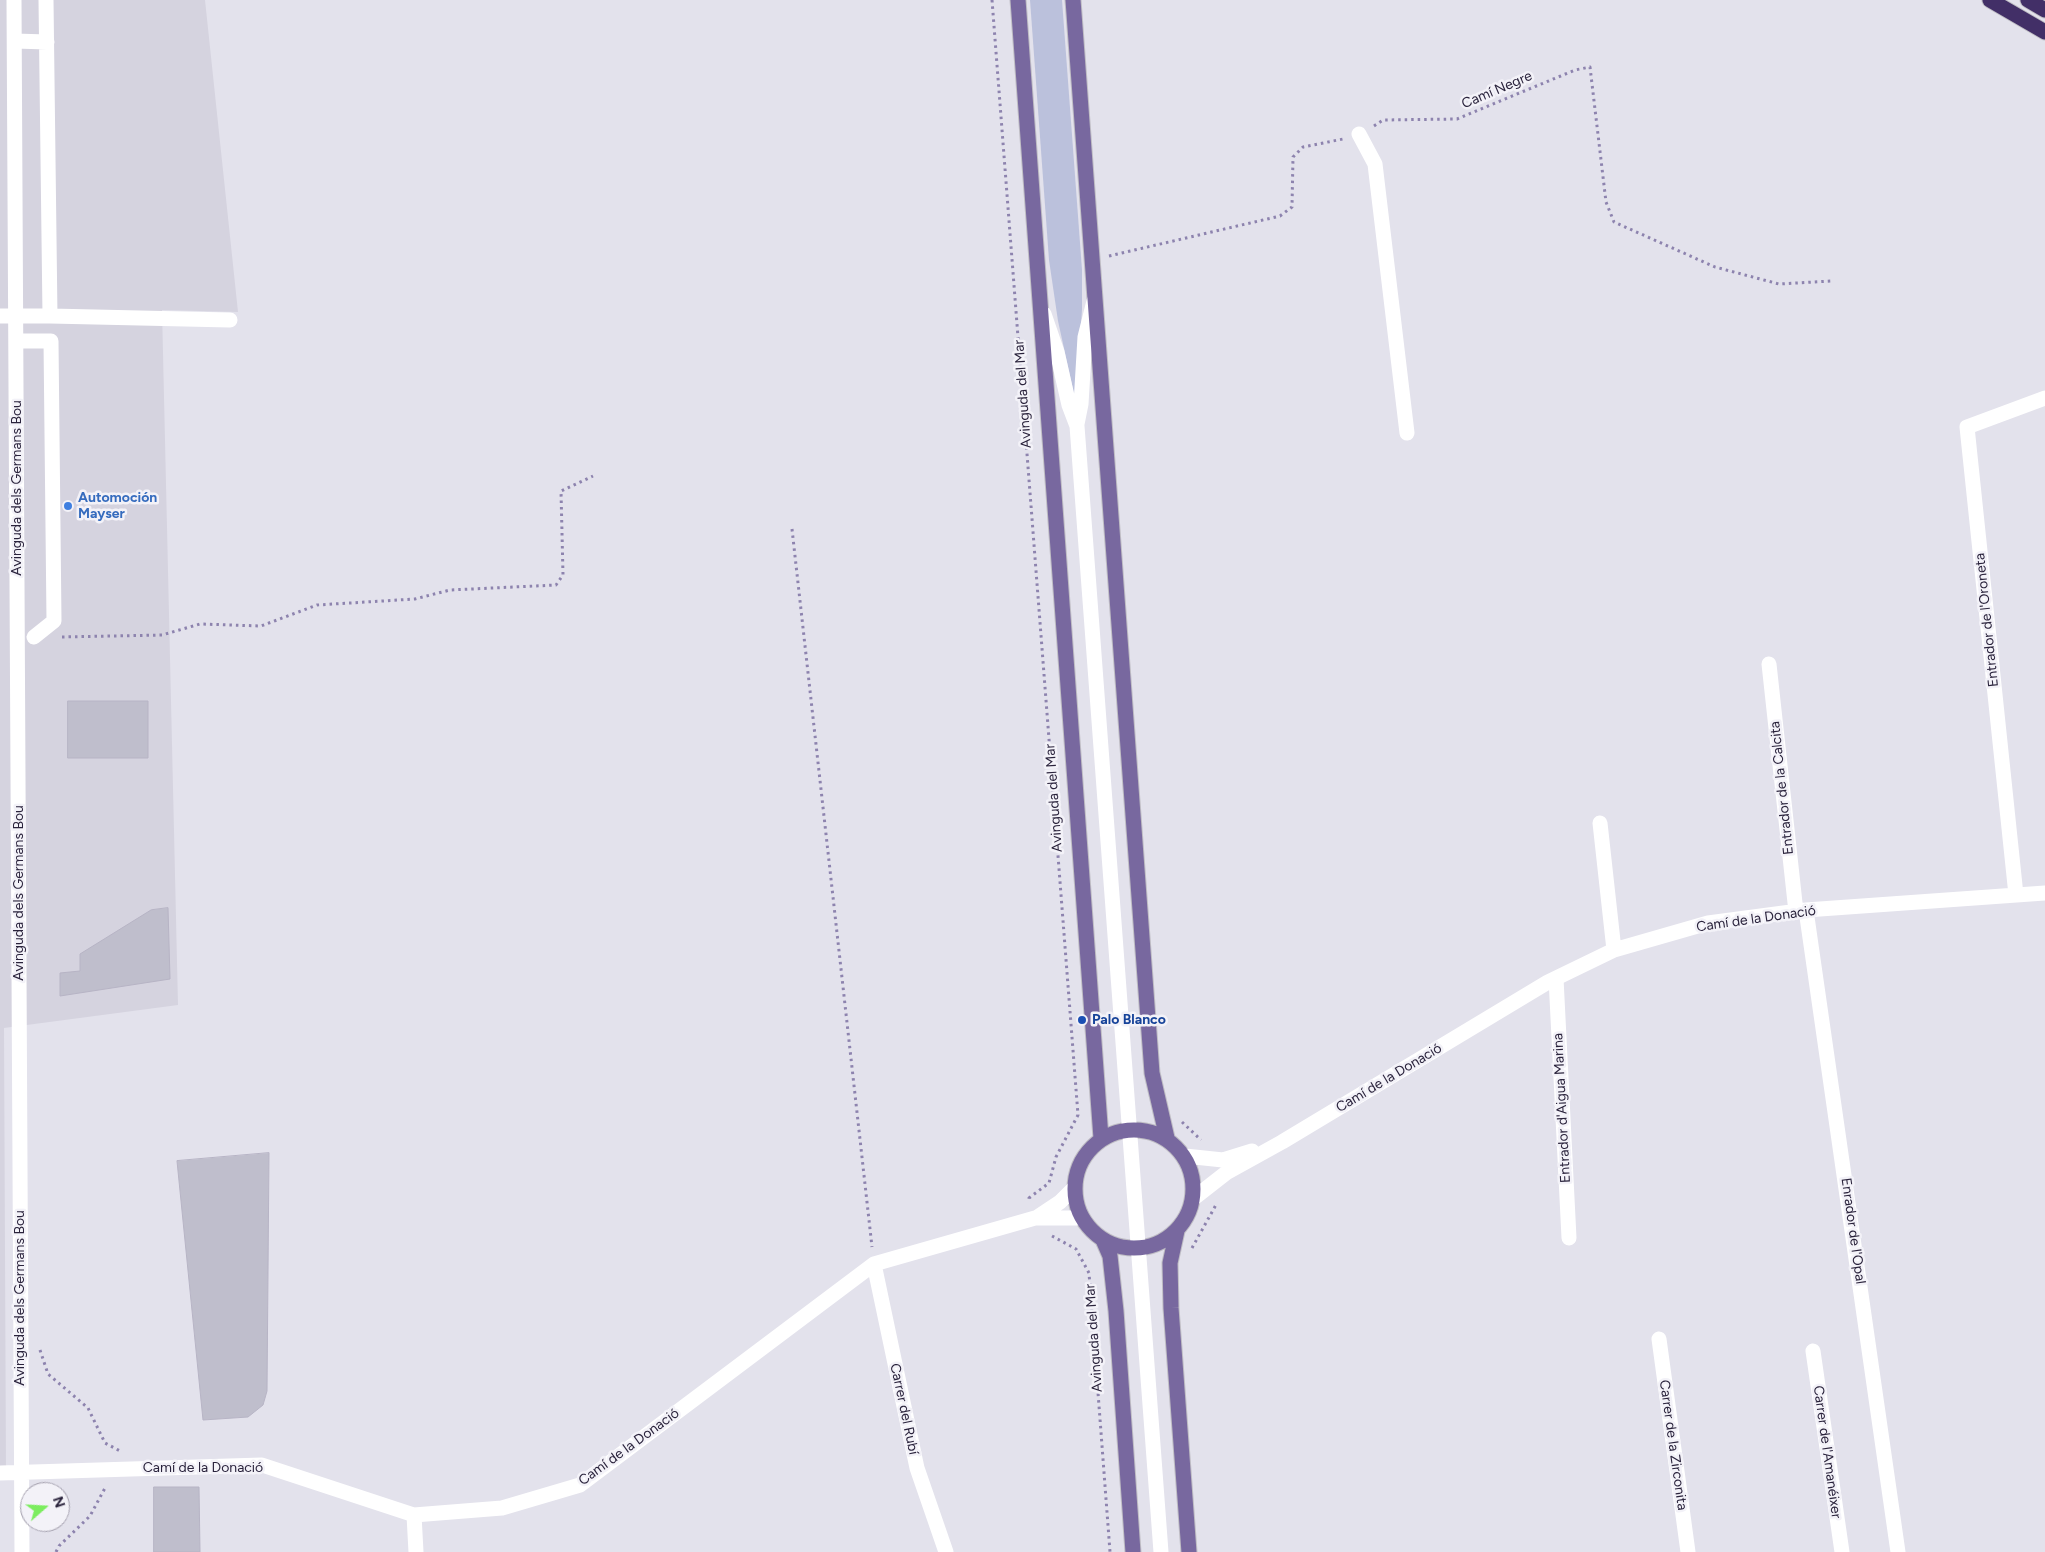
<!DOCTYPE html>
<html>
<head>
<meta charset="utf-8">
<style>
  body { margin:0 }
  #map { position:relative; width:2045px; height:1552px; overflow:hidden; background:#e3e2ec; font-family:Figtree,sans-serif }
  canvas { display:block }
  .north { position:absolute; left:20px; top:1482px; width:50px; height:50px; box-sizing:border-box; background:#f3f2f8; border:1px solid #a39fad; border-radius:50%; rotate:71deg; font-size:14px; font-weight:700; line-height:20px; text-align:center; color:#2a233c }
  .north::after { content:''; display:block; margin:auto; width:18px; height:22px; background:#7ced5f; clip-path:polygon(50% 0,100% 100%,50% 72%,0 100%) }
</style>
</head>
<body>
<div id="map">
<canvas width="2045" height="1552"></canvas>
<div class="north">N</div>
</div>
<script>
const c = document.querySelector('canvas').getContext('2d');
c.lineJoin = 'round';
function fill(path, color) { c.fillStyle = color; c.fill(path, 'evenodd'); }
function trace(path, color, width, dash) { c.strokeStyle = color; c.lineWidth = width; c.lineCap = dash ? 'butt' : 'round'; c.setLineDash(dash || []); c.stroke(path); }
function label(font, color, halo, rows, align = 'center') {
  c.font = font + ' Figtree,sans-serif'; c.lineWidth = 5; c.setLineDash([]); c.textBaseline = 'middle'; c.strokeStyle = halo; c.fillStyle = color; for (const [text, x, y, turn = 0] of rows) {
    c.save(); c.translate(x, y); c.rotate((+turn || 0) * Math.PI / 180); c.textAlign = isNaN(turn) ? turn : align; if (halo) c.strokeText(text, 0, 0); c.fillText(text, 0, 0); c.restore();
  }
}
fill(new Path2D(`
  M0,0h205l33,312 -76,-2 16,695 -174,23 2,446h-6z`), '#d5d3df');
fill(new Path2D(`
  M1030,0h32l20,270v39l-6,94 -18,-82 -9,-61z`), '#bbc1dc');
const building = new Path2D(`
  M68,701h80v57h-80z
  M168,908l2,71 -110,17v-23l20,-2v-17l71,-44z
  M269,1153l-2,238 -4,14 -15,12 -45,3 -26,-259z
  M154,1487h45l1,65h-46z`);
fill(building, '#bfbecc');
trace(building, '#b7b4c5', 1);
const major = new Path2D(`
  M1018,0l83,1138
  M1073,0l79,1073 15,65
  M1075 1189a59 59 0 1 1 118 0a59 59 0 1 1-118 0Z
  M1177,1231l-7,32 1,45 18,244
  M1103,1240l7,16 6,55 17,241`);
const highway = new Path2D(`
  M1990,0l55,32
  M2028,0l17,10`);
trace(major, '#bfbdc4', 17);
trace(highway, '#bfbdc4', 17);
trace(new Path2D(`
  M992,0l86,1115 -22,42 -7,26 -20,15 1,4
  M1374,126l9,-6 74,-1 118,-49 15,-3 16,135 8,20 101,45 64,17 52,-3
  M1109,256l171,-40 12,-9 1,-50 10,-10 40,-8
  M792,529l80,718
  M62,637l100,-2 38,-11 61,2 56,-21 98,-6 35,-9 106,-5 7,-10 -2,-84 32,-15
  M1182,1122l19,18
  M1052,1236l24,13 13,24 21,279
  M1192,1248l25,-45
  M40,1350l8,24 40,34 17,35 15,8
  M56,1552l3,-6 31,-30 15,-28`), '#8d83ae', 3, [2.5, 4]);
trace(new Path2D(`
  M14,0l8,1552
  M15,41l32,1
  M1359,134l16,30 32,269
  M1044,314l13,38 12,53 8,21 84,1126
  M0,316h50l-4,-316
  M50,316l180,4
  M16,341h35l3,280 -20,16
  M1077,424l4,-20 4,-67 9,-36
  M1769,664l27,248
  M1600,823l14,127
  M2016,895l-49,-468 78,-29
  M1806,910l92,642
  M1556,978l13,260
  M1185,1156l38,4 29,-9
  M1194,1198l32,-25 56,-31 266,-160 66,-32 94,-27 98,-13 239,-17
  M1036,1218l24,-16 14,-14
  M874,1264l43,204 29,84
  M1659,1339l29,213
  M1813,1351l29,201
  M0,1473l262,-8 152,50 88,-7 78,-23 294,-221 161,-46h47
  M414,1515l2,37`), '#fff', 15);
trace(major, '#78689f', 15);
trace(highway, '#422f67', 15);
for (const [x, y, r, color] of [
  [68,506,5,"#3f7fe0"],
  [1082,1020,5,"#1a4fb4"]
]) { const dot = new Path2D(); dot.arc(x, y, r, 0, 2 * Math.PI); c.fillStyle = color; c.fill(dot); trace(dot, '#f3f2f8', 2); }
label('14px', '#2a233c', '#f3f2f8', [
  ["Camí Negre",1497,90,-23],
  ["Avinguda del Mar",1023,394,-94],
  ["Avinguda dels Germans Bou",17,488,-90],
  ["Entrador de l'Oroneta",1987,620,-96],
  ["Entrador de la Calcita",1782,788,-96],
  ["Avinguda del Mar",1054,798,-94],
  ["Avinguda dels Germans Bou",19,893,-90],
  ["Camí de la Donació",1756,919,-8],
  ["Camí de la Donació",1389,1078,-31],
  ["Entrador d'Aigua Marina",1562,1108,-93],
  ["Enrador de l'Opal",1853,1231,82],
  ["Avinguda dels Germans Bou",20,1298,-90],
  ["Avinguda del Mar",1094,1338,-94],
  ["Carrer del Rubí",904,1409,78],
  ["Carrer de la Zirconita",1673,1445,82],
  ["Camí de la Donació",629,1447,-36],
  ["Carrer de l'Amanéixer",1827,1452,82],
  ["Camí de la Donació",203,1468]
]);
label('bold 14px', '#366cbe', '#f3f2f8', [
  ["Automoción",78,498],
  ["Mayser",78,514]
], 'left');
label('bold 14px', '#164399', '#f3f2f8', [
  ["Palo Blanco",1092,1020]
], 'left');
</script>
</body>
</html>
